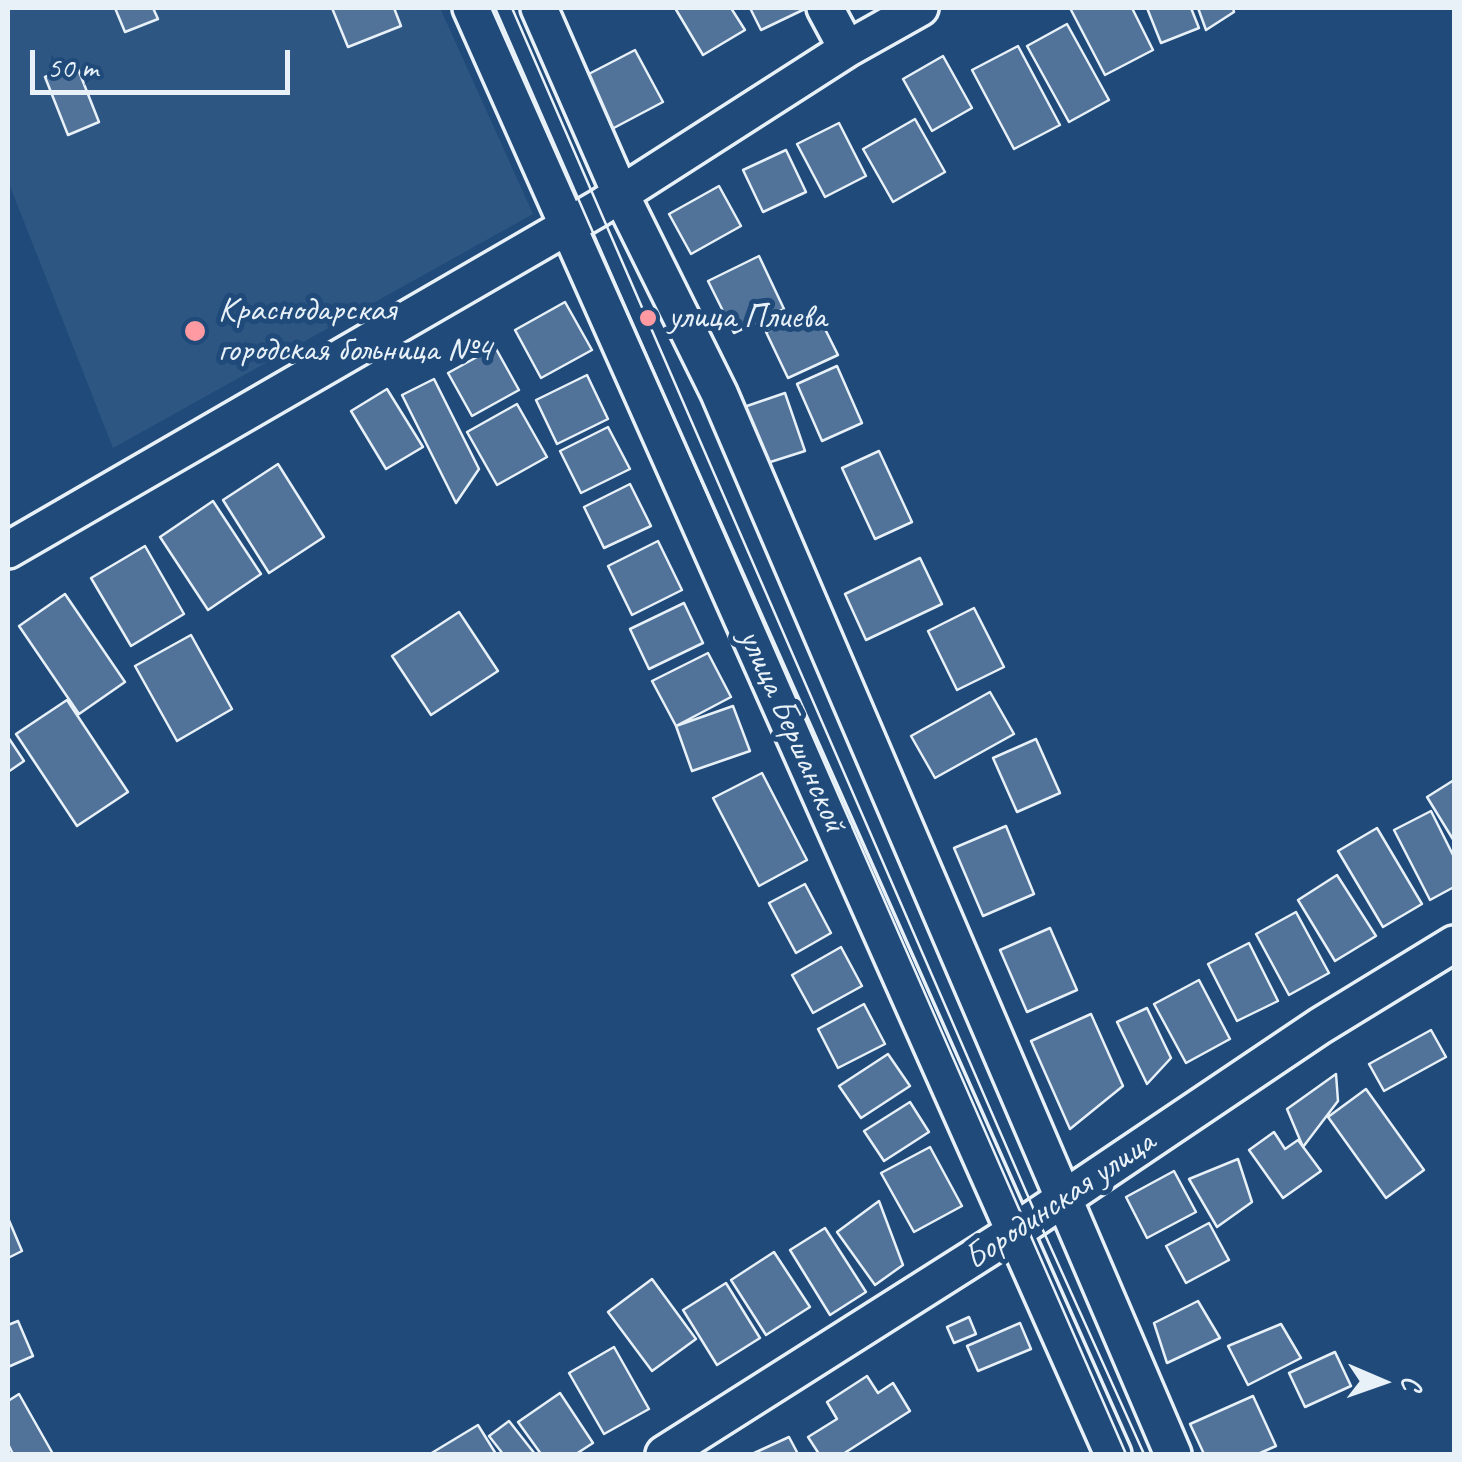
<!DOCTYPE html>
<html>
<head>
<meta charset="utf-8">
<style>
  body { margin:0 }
  #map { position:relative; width:1462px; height:1462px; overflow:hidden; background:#1f4a7a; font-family:Caveat,sans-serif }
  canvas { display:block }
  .frame { position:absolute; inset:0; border:10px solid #e8f1f8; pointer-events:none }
  .north { position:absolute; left:1332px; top:1332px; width:100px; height:100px; -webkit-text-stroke:8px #1f4a7a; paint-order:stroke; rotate:92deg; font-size:28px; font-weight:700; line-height:40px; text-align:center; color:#e8f1f8 }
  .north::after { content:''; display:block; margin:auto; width:35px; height:45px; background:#e8f1f8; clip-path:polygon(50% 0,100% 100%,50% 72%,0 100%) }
  .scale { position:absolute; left:30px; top:50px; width:260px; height:45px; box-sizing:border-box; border:5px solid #e8f1f8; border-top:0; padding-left:12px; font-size:30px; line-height:35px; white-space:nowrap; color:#e8f1f8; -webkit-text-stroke:8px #1f4a7a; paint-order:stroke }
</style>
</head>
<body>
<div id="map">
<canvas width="1462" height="1462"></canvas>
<div class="frame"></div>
<div class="north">С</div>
<div class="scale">50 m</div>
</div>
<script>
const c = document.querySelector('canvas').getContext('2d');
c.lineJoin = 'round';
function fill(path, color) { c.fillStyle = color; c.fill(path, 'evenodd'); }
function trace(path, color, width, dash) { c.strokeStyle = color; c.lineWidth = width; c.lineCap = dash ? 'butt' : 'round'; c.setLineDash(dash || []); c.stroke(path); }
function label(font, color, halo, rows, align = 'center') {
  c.font = font + ' Caveat,sans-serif'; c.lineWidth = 10; c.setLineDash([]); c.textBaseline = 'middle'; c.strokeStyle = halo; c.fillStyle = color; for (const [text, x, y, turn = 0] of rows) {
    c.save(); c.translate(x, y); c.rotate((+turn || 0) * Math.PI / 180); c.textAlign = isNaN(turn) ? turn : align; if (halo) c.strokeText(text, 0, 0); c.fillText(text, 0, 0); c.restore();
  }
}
fill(new Path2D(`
  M8,8h432l93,206 -420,234 -105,-267z`), '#2e5683');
const building = new Path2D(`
  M115,8h38l5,11 -33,13z
  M332,8h62l7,18 -53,21z
  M675,8h56l14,22 -42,25z
  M750,8h57l-46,22z
  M1070,8h62l21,42 -48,25z
  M1147,8h44l8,20 -38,15z
  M1198,8h35l1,4 -28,18z
  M1067,24l42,76 -40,22 -42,-76z
  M1018,46l42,79 -46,24 -42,-79z
  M635,50l28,52 -53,28 -27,-53z
  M943,56l29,52 -40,23 -29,-52z
  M76,64l23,58 -31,13 -23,-58z
  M915,119l30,53 -52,30 -30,-53z
  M839,123l27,53 -41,21 -28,-53z
  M786,150l20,42 -43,20 -20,-42z
  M719,186l22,40 -50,28 -22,-40z
  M759,256l25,53 -50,24 -26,-52z
  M565,302l27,48 -51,28 -26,-48z
  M815,309l23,46 -50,23 -22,-46z
  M495,347l24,43 -47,26 -24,-43z
  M837,366l25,57 -40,18 -25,-57z
  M587,375l21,44 -51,25 -21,-44z
  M434,379l45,90 -23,34 -54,-108z
  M387,389l36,58 -37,22 -35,-58z
  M785,393l20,58 -44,14 -20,-57z
  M517,404l30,53 -50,28 -30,-53z
  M608,427l22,42 -49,24 -21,-42z
  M879,451l33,71 -37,17 -33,-71z
  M278,464l46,73 -55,36 -46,-73z
  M630,484l21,42 -47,22 -20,-41z
  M213,501l48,73 -53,36 -48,-73z
  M658,541l24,49 -50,25 -24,-49z
  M145,546l39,68 -53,32 -40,-68z
  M920,558l22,46 -76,36 -21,-46z
  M65,594l60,88 -46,32 -60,-88z
  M684,603l19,40 -54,26 -19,-40z
  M974,608l30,59 -47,23 -29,-59z
  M459,612l39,59 -67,44 -39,-59z
  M191,635l41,74 -55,32 -42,-75z
  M708,653l23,44 -55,29 -24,-45z
  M990,692l24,42 -79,44 -24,-42z
  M67,700l61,92 -51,34 -61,-92z
  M733,706l17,45 -58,20 -16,-45z
  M8,737l16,24 -16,11z
  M1036,739l24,54 -43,19 -24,-54z
  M762,773l45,87 -48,26 -46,-88z
  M1454,780v61l-27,-44z
  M1431,811l23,46v30l-24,13 -36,-70z
  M1006,826l28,68 -51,22 -29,-68z
  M1377,828l45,76 -39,23 -45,-76z
  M1337,875l39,61 -41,25 -37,-61z
  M805,884l26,49 -35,20 -27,-50z
  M1296,912l33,61 -40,22 -33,-61z
  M1050,928l27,62 -50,22 -27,-62z
  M1249,943l29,58 -41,20 -29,-57z
  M841,947l21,39 -49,27 -21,-38z
  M1199,980l31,59 -44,24 -32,-59z
  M864,1004l21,40 -47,24 -20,-39z
  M1147,1008l24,50 -24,26 -30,-62z
  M1091,1014l32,72 -53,43 -39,-88z
  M1431,1030l15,27 -62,34 -15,-27z
  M888,1054l22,32 -49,32 -22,-32z
  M1336,1074l2,27 -35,46 -16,-38z
  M1366,1089l58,81 -38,28 -58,-81z
  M910,1102l19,30 -45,29 -20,-30z
  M1274,1132l11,17 13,-9 23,31 -38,27 -34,-48z
  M930,1147l32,59 -48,26 -33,-59z
  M1238,1159l14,43 -35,25 -28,-48z
  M1174,1171l22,41 -49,26 -21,-41z
  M879,1201l24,64 -28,20 -38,-53z
  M8,1218l14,33 -14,7z
  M1209,1223l20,37 -43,23 -20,-37z
  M825,1228l41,64 -36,23 -40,-65z
  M774,1252l36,55 -44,28 -35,-55z
  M652,1279l44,60 -44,32 -44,-59z
  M726,1283l34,55 -43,27 -34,-55z
  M1198,1301l22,37 -53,25 -13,-40z
  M969,1317l7,17 -22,9 -7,-16z
  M18,1321l15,35 -25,11v-42z
  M1020,1323l11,26 -53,22 -11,-25z
  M1281,1324l20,34 -53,27 -20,-39z
  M614,1347l35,62 -45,25 -35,-61z
  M1335,1352l16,34 -46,21 -16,-34z
  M867,1376l11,17 15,-10 17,28 -67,43h-24l-11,-17 29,-18 -10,-17z
  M560,1393l33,50 -17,11h-35l-23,-32z
  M19,1394l34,60h-40l-5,-10v-43z
  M1253,1396l23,50 -18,8h-54l-14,-30z
  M509,1421l26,33h-32l-14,-18z
  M478,1425l18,29h-66z
  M789,1437l9,17h-46z`);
fill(building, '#517399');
trace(building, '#e8f1f8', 2.5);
const minor = new Path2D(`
  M471,8l642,1446
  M539,8l81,185 99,200 454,1061
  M825,8l22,41
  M8,550l591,-342 248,-159 73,-41
  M664,1454l350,-222 306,-206 134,-82`);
trace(minor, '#e8f1f8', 42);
trace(minor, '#1f4a7a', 35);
trace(new Path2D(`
  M495,8l631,1446
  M512,8l525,1209 107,237`), '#e8f1f8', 2.5);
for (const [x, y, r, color] of [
  [648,318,10,"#ff9aa2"],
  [195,331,12,"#ff9aa2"]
]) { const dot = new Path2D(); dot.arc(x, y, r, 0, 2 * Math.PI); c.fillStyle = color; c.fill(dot); trace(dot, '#1f4a7a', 4); }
label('35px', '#e8f1f8', '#1f4a7a', [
  ["Краснодарская",218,311],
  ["городская больница №4",218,351],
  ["улица Плиева",668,318]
], 'left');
label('35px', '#e8f1f8', '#1f4a7a', [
  ["улица Бершанской",792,731,66],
  ["Бородинская улица",1060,1201,-34]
]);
</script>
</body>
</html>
